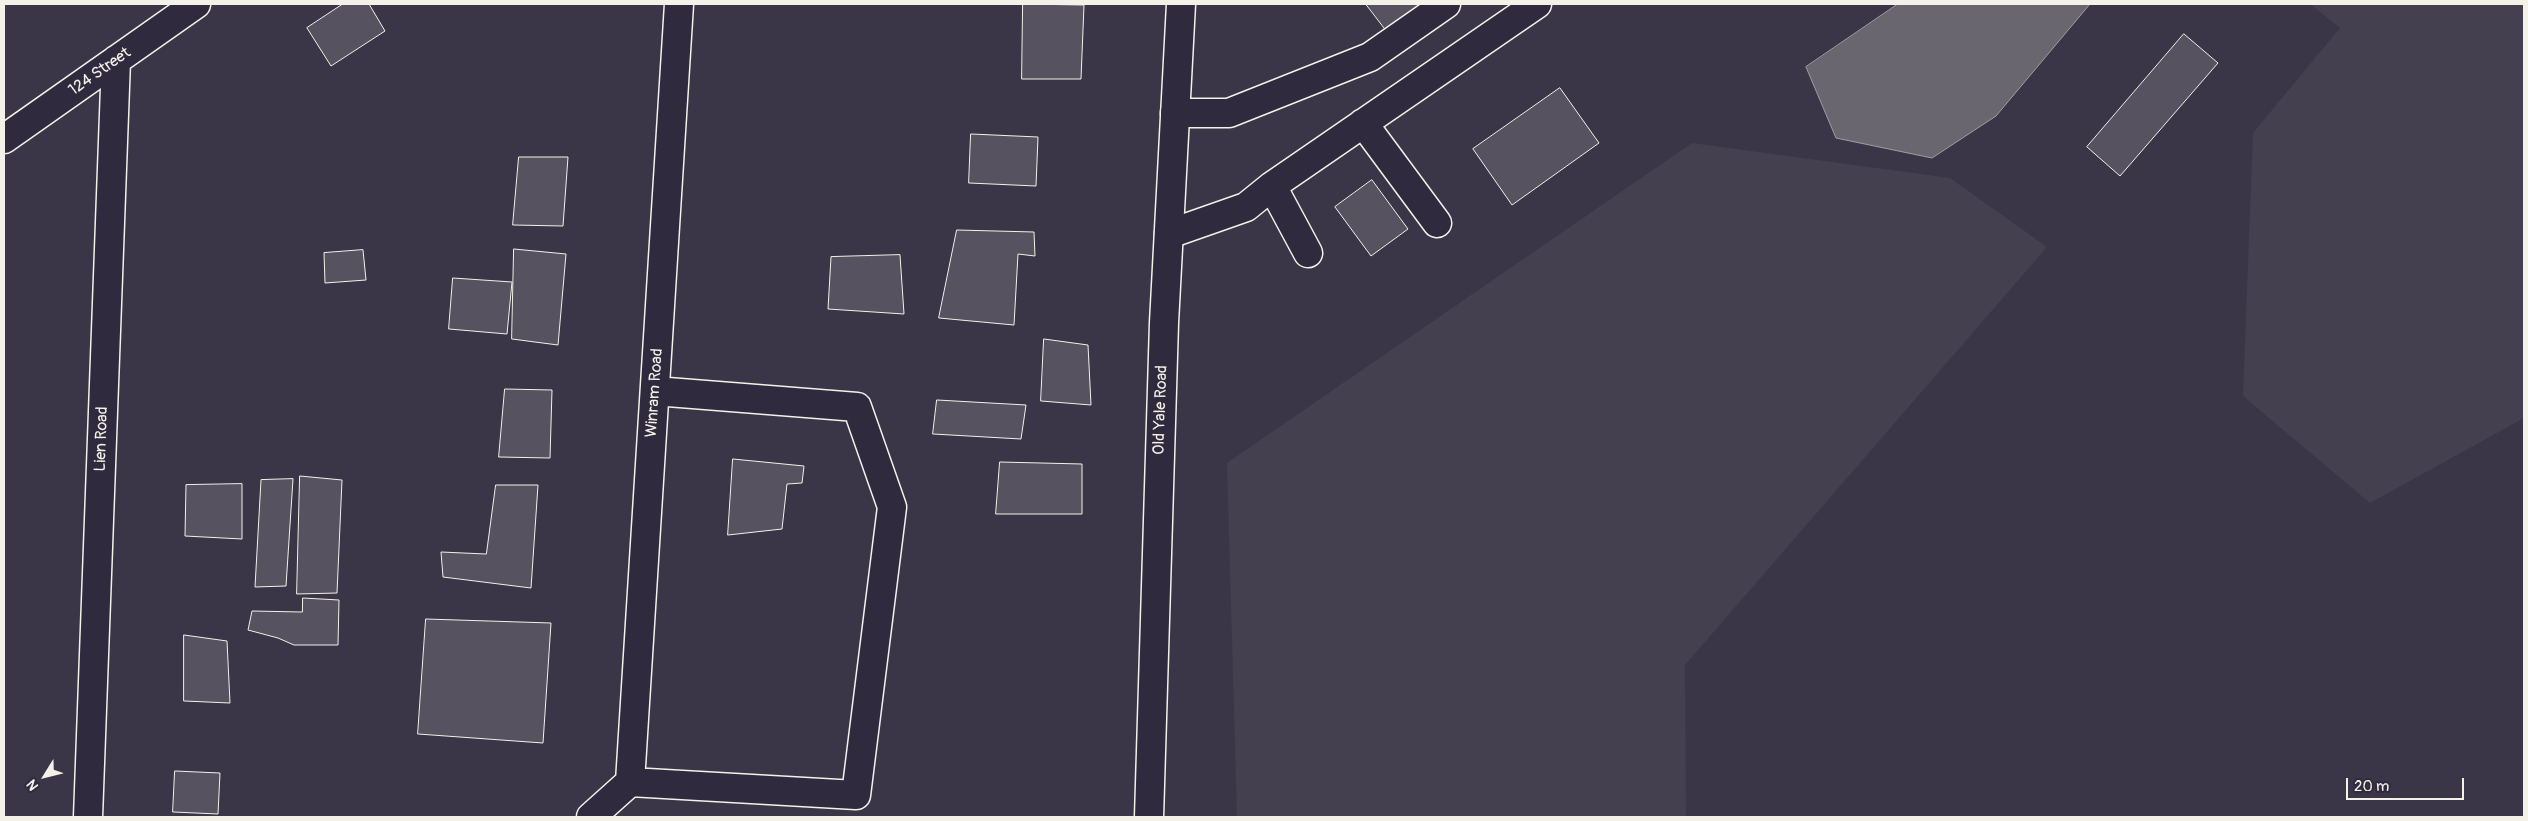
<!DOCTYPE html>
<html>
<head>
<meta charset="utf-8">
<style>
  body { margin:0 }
  #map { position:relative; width:2528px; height:821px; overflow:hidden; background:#2f2a3d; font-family:Pangolin,sans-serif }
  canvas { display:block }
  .frame { position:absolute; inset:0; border:5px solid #f4f1e8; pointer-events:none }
  .north { position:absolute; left:20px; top:751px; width:50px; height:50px; -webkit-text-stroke:4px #2f2a3d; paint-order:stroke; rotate:234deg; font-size:14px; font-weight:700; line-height:20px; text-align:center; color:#f4f1e8 }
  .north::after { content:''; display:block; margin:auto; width:18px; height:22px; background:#f4f1e8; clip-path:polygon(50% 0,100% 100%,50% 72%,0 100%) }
  .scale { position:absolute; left:2346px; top:778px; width:118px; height:22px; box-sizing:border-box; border:2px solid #f4f1e8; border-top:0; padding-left:6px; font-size:15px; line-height:18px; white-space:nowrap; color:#f4f1e8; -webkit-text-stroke:4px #2f2a3d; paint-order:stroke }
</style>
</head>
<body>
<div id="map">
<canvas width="2528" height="821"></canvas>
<div class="frame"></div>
<div class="north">N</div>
<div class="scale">20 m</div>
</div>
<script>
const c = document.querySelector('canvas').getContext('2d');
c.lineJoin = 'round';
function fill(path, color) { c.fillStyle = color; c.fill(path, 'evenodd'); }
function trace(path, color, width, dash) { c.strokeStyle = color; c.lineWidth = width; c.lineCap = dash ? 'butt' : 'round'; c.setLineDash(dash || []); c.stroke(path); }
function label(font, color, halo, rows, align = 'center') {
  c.font = font + ' Pangolin,sans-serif'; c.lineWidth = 5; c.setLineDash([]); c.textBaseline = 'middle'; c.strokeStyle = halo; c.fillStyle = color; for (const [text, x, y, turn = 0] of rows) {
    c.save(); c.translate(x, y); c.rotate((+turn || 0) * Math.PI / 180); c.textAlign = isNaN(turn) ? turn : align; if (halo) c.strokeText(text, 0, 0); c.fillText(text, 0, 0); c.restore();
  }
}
fill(new Path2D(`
  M4,4h2520v813h-2520z`), '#3b3647');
fill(new Path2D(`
  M2310,4h214v414l-154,85 -127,-107 10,-263 87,-105z
  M1692,143l258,35 97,69 -362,418 1,152h-449l-10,-354z`), '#454050');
const water = new Path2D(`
  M1898,4h192l-94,112 -64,42 -96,-20 -30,-71z`);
fill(water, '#6a6670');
trace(water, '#a19ea0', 1);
const building = new Path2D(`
  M343,4h26l16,27 -54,35 -24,-38z
  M1023,4l61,1 -3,74h-59z
  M1366,4h58l-38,26z
  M2184,34l34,29 -98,113 -33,-29z
  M1560,88l39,55 -87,62 -39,-56z
  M971,134l67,3 -2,49 -67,-3z
  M519,157h49l-5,69 -50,-1z
  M1372,180l36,49 -37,27 -36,-49z
  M957,230l77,2 1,24 -17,-2 -4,71 -75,-7z
  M514,249l52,5 -8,91 -46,-6z
  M363,250l3,30 -41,3 -1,-30z
  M900,255l4,59 -76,-5 3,-52z
  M453,278l59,4 -5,52 -58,-5z
  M1044,339l44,6 3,60 -50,-4z
  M505,389l47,1 -2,68 -51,-1z
  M937,400l89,5 -5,34 -88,-5z
  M733,459l71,7 -2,17 -15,1 -5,45 -54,6z
  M1000,462l82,2v50h-86z
  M300,476l42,4 -5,113 -40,1z
  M293,479l-7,107 -31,1 6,-107z
  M242,484v55l-57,-3 1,-51z
  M496,485h42l-7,103 -88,-11 -2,-25 45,2z
  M303,598l36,2 -1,45h-44l-16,-7 -30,-8 4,-19 50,1z
  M426,619l125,4 -8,120 -125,-9z
  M184,635l43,6 3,62 -46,-2z
  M175,771l45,2 -2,41 -45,-2z`);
fill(building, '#56525f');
trace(building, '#f4f1e8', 1);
const minor = new Path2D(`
  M1175,113h54l141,-56 76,-53
  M1363,123l74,100
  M4,139l192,-135
  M1272,186l36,67
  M1169,234l77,-27 26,-21 265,-182
  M630,782l49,-778
  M88,817l28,-757
  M591,817l39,-35 226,13 36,-288 -35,-100 -202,-16`);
const major = new Path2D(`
  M1149,817l15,-494 17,-319`);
trace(minor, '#f4f1e8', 31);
trace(major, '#f4f1e8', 31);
trace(minor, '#2f2a3d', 28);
trace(major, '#2f2a3d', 28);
label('16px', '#f4f1e8', '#2f2a3d', [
  ["124 Street",100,72,-35],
  ["Winram Road",655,393,-86],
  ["Old Yale Road",1161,410,-88],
  ["Lien Road",102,439,-88]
]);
</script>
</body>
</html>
